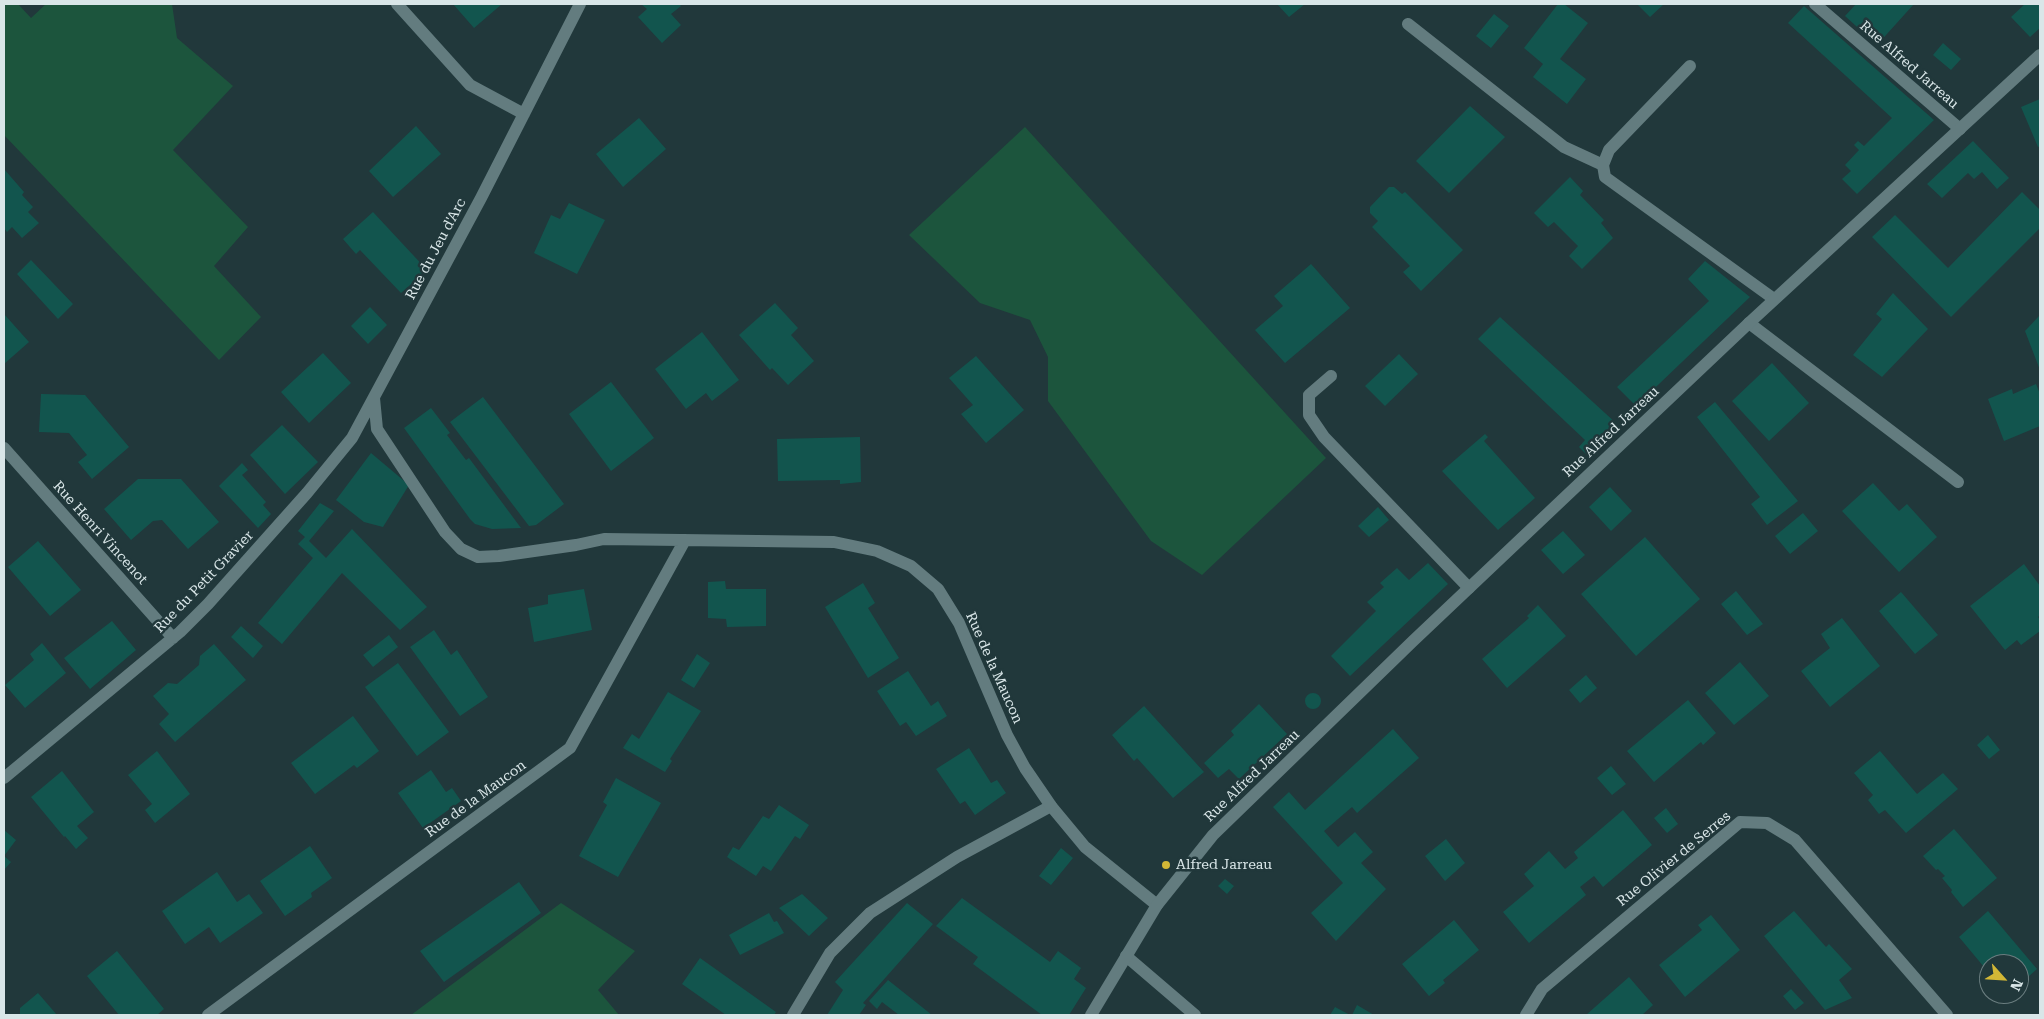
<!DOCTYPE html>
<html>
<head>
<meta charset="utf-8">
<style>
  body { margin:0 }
  #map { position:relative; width:2044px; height:1019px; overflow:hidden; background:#21383b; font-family:"Roboto Serif",serif }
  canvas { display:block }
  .frame { position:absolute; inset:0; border:5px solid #d9e6e8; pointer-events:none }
  .north { position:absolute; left:1979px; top:954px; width:50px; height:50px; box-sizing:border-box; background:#21383b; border:1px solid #6b7e80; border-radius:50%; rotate:116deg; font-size:14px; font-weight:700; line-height:20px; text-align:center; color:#d9e6e8 }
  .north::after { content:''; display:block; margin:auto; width:18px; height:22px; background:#d2b736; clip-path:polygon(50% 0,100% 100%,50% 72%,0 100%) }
</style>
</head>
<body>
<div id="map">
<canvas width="2044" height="1019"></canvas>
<div class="frame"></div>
<div class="north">N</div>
</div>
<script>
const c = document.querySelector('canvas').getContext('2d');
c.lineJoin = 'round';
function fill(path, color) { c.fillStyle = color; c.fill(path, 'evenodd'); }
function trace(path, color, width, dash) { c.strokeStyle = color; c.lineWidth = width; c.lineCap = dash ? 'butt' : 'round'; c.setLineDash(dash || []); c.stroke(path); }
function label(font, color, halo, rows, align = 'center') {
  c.font = font + ' "Roboto Serif",serif'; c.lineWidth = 5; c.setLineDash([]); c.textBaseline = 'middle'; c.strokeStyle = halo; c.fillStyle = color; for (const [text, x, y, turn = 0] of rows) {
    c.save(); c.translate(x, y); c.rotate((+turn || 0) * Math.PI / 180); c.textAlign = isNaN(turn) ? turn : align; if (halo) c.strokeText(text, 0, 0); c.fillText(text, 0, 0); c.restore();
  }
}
fill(new Path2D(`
  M4,4h14l13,14 15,-14h126l5,34 56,48 -60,64 75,77 -34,39 47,51 -42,43 -215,-225z
  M1025,127l301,331 -124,117 -51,-34 -103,-140v-44l-18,-37 -50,-17 -71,-68z
  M561,903l74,48 -37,39 21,25h-208z`), '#1c553d');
fill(new Path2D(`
  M453,4h49l-28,24z
  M641,4h38l2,2 -10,8 10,11 -19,18 -24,-26 9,-8z
  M1277,4h28l-16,13z
  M1558,4h6l24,19 -28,36 26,20 -19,25 -34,-27 10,-13 -19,-16z
  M1637,4h27l-14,13z
  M1856,4h58l-37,41 -32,-29z
  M2025,4h15v24l-10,9 -19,-20z
  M1804,6l130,114 -77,74 -15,-15 9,-8 -6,-6 14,-15 -5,-5 4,-4 6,5 28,-28 -104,-95z
  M1494,14l15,12 -18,22 -15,-12z
  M1943,43l18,16 -10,11 -18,-15z
  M2040,99v47l-2,1 -17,-40z
  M1470,106l35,31 -56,56 -33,-32z
  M639,118l27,31 -43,38 -27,-33z
  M416,126l25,28 -48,43 -24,-26z
  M1973,141l36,37 -12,11 -15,-17 -8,7 -6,-6 -26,25 -15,-14z
  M4,169l20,23 -2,3 11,12 -5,5 11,11 -17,15 -10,-11 -5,5 -3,-4z
  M1570,177l13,14 -3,4 24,25 -3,3 12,15 -31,31 -13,-13 9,-10 -24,-24 -6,5 -14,-14z
  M1389,187h5l8,7 3,-2 58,58 -42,41 -18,-19 7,-6 -38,-39 6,-6 -8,-8v-6z
  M2022,192l18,18v18l-89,89 -79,-80 23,-22 53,53z
  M569,203l36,17 -28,54 -43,-21 17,-38 9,4z
  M373,212l54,58 -26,23 -41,-43 -4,4 -13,-15z
  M31,260l42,44 -15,15 -41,-45z
  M1705,261l45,36 -114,109 -19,-19 92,-86 -21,-22z
  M1311,264l39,44 -65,55 -30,-33 28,-24 -9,-10z
  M1893,293l35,36 -46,48 -29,-22 29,-36 -6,-5z
  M775,303l23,25 -7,7 23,26 -26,24 -16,-17 -2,2 -31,-35z
  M370,307l17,18 -19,19 -17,-18z
  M4,314l25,28 -25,22z
  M2040,315v55l-15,-39z
  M1500,317l117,107 -31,30 -7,-7 6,-7 -107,-101z
  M702,332l37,48 -27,21 -6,-8 -20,16 -31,-40z
  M323,353l28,30 -42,40 -28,-31z
  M1399,354l19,20 -33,32 -20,-20z
  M976,356l48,54 -38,33 -25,-29 12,-9 -24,-27z
  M1772,363l37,40 -40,38 -37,-40z
  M611,382l43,56 -43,33 -42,-57z
  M2036,384l4,10v32l-36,15 -16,-42 24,-10 1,5z
  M41,394l44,1 44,52 -37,32 -14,-17 9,-7 -18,-22 -30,-1z
  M483,397l81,107 -28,21 -7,1 -79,-104z
  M1715,402l83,99 -31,24 -16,-21 9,-7 -63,-80z
  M431,408l19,25 -3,2 19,25 3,-2 52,70 -29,1 -17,-5 -5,-5 -66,-91z
  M282,425l36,37 -33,32 -35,-39z
  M1485,434l3,3 -4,4 51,57 -37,32 -56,-59z
  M860,437l1,45 -21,2v-4l-62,1 -1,-42z
  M371,453l38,32 -26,42 -19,-5 -28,-22z
  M242,463l6,7 -6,5 24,27 -3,3 8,9 -13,14 -39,-42z
  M138,479h43l38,43 -31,27 -26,-29 -9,1 -22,19 -27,-31z
  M1873,483l26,28 8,-7 30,33 -38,35 -57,-61z
  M1610,487l22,24 -21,20 -22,-24z
  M320,503l14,8 -25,30 17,17 26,-29 75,78 -27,23 -58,-57 -60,71 -24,-21 55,-65 -15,-14 7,-7 -7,-6z
  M1378,507l11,13 -20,17 -11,-11z
  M1803,513l15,18 -28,23 -15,-18z
  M1563,531l22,24 -22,19 -22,-24z
  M1645,537l55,62 -64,57 -55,-62z
  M38,541l43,49 -31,26 -42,-49z
  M1428,563l20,21 -98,92 -19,-20 45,-45 -9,-9 17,-15 -4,-4 17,-15 12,12z
  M2024,564l16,22v29l-2,2 2,3v11l-19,14 -4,-5 -12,10 -35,-44z
  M725,581l1,8h40v37l-39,1 -1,-8 -18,-1v-36z
  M863,583l12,20 -7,5 31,50 -31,20 -43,-71z
  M584,589l8,41 -58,12 -6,-34 20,-4v-9z
  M1736,591l27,33 -16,11 -26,-31z
  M1901,592l37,43 -23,19 -36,-43z
  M1538,605l28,31 -59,52 -25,-29 47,-41 -2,-2z
  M1842,618l38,48 -50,41 -29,-36 29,-23 -9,-14z
  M112,621l24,29 -46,39 -26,-31z
  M241,626l22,20 -10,12 -22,-21z
  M434,630l17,25 6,-5 31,47 -28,19 -50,-69z
  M389,635l9,12 -25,20 -10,-12z
  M42,643l24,30 -41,35 -20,-23 29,-25 -4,-6z
  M214,644l32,36 -71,62 -16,-18 10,-10 -16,-18 15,-13 9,1 22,-19 1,-9z
  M697,654l13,9 -16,25 -13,-8z
  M1740,662l29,34 -35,29 -29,-32z
  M398,663l51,69 -32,24 -52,-69z
  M908,671l23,35 7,-5 9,15 -31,20 -10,-14 -6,4 -23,-35z
  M1586,675l11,13 -17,15 -11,-13z
  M668,692l33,19 -31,48 2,2 -7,11 -42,-24 9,-14 7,5z
  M1305 701a8 8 0 1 1 16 0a8 8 0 1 1-16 0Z
  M1688,700l28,33 -13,12 -2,-3 -47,40 -27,-31z
  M1259,704l28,30 -48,45 -10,-10 -11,9 -14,-15 30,-28 -3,-4z
  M1144,706l60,66 -31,26 -36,-40 -3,3 -22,-26z
  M353,716l26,35 -22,17 -3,-3 -39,29 -24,-31z
  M1393,729l26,29 -62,55 -5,-6 -28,24 14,16 17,-15 18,20 -12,11 25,26 -50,52 -25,-28 32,-30 -70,-76 16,-15 16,18z
  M1988,735l12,15 -11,9 -12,-14z
  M969,748l22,35 6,-3 9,13 -31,22 -10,-14 -5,3 -24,-35z
  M157,751l33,43 -35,29 -10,-13 7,-6 -24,-29z
  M1880,751l37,43 26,-21 15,16 -52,44 -21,-23 -6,4 -11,-14 5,-5 -19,-22z
  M1611,766l15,18 -14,11 -15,-17z
  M431,770l15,22 6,-4 9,13 -38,27 -25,-35z
  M62,771l32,41 -17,14 11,12 -12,11 -11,-13 -1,1 -33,-40z
  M616,778l45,25 -43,74 -39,-21 28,-51 -4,-3z
  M779,805l30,20 -9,14 -5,-3 -24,35 -8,-5 -7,10 -29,-19 6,-10 6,3 24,-34 6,3z
  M1666,808l12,16 -11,9 -13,-15z
  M1623,810l29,35 -49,42 -9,-11 -14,11 6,8 -57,48 -26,-31 31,-26 -10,-12 25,-23 16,18 13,-11 -4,-6z
  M1954,829l43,49 -34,29 -12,-15 1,-2 -10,-12 3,-2 -7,-7 -2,1 -13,-14z
  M4,830l12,10 -12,16 7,6 -7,8z
  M1446,839l19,24 -20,18 -20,-25z
  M310,846l22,32 -21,15 1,4 -27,19 -25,-35z
  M1061,848l12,10 -22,27 -12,-9z
  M217,872l20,30 12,-8 14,19 -43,30 -11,-16 -24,17 -23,-33z
  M1225,879l9,7 -7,8 -9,-8z
  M519,882l22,31 -97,69 -24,-31z
  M802,894l26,24 -19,18 -30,-28z
  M962,898l88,64 8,-11 23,17 -7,11 12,9 -17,27h-27l-69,-51 5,-7 -42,-31z
  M907,903l26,21 -70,79 3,2 -7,10h-32l16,-25 -8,-8z
  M1794,911l32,36 3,-3 23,25 -13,11 13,18 -27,12 -61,-74z
  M1988,911l49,58 -18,16v-21h-30v9l-30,-36z
  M769,913l5,9 3,-1 7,12 -44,22 -11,-20z
  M1711,915l29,35 -55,47 -26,-32 43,-35 -4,-5z
  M1454,920l25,30 -36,30 2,3 -16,13 -27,-32z
  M117,951l47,58 -7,6h-38l-32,-39z
  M700,958l76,54 -2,3h-48l-44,-31z
  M1629,977l24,28 -11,10h-56z
  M888,980l44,35h-33l-17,-13 -5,7 -8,-8z
  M1791,989l13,14 -9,7 -12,-14z
  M38,993l19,22h-37v-7z
  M1357,1005l17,10h-22z
  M1335,1007l15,8h-20z`), '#12554e');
trace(new Path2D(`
  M1408,24l156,123 39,18
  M1749,323l209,159
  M793,1015l37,-62 40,-40 87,-56 94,-51`), '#637c7f', 12);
trace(new Path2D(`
  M397,4l73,81 54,29
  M1815,4l145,125
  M1690,66l-81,84 -6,15 2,12 169,122
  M1331,376l-22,19v20l15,22 145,151
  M374,398l3,31 68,103 16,17 17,8 21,-1 77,-11 28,-6 230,3 43,9 34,15 27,23 21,34 48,112 18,33 26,38 34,41 72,58
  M4,448l169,190
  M4,778l176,-146 28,-28 99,-111 45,-55 129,-240 99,-194
  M1126,956l69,59
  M208,1015l362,-267 115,-208
  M1526,1015l16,-26 198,-167 27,1 28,17 152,175`), '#637c7f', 12);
trace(new Path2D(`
  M1091,1015l66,-110 56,-70 200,-194 336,-318 291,-268`), '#637c7f', 12);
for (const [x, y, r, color] of [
  [1166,865,5,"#d2b736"]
]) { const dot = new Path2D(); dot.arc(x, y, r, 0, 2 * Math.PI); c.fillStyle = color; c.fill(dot); trace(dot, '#21383b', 2); }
label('14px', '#d9e6e8', '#21383b', [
  ["Rue Alfred Jarreau",1909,65,41],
  ["Rue du Jeu d'Arc",436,249,-62],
  ["Rue Alfred Jarreau",1611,432,-43],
  ["Rue Henri Vincenot",100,533,48],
  ["Rue du Petit Gravier",204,582,-46],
  ["Rue de la Maucon",994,668,66],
  ["Rue Alfred Jarreau",1252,776,-44],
  ["Rue de la Maucon",476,799,-36],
  ["Rue Olivier de Serres",1674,859,-39]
]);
label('14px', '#d9e6e8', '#21383b', [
  ["Alfred Jarreau",1176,865]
], 'left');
</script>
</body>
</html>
